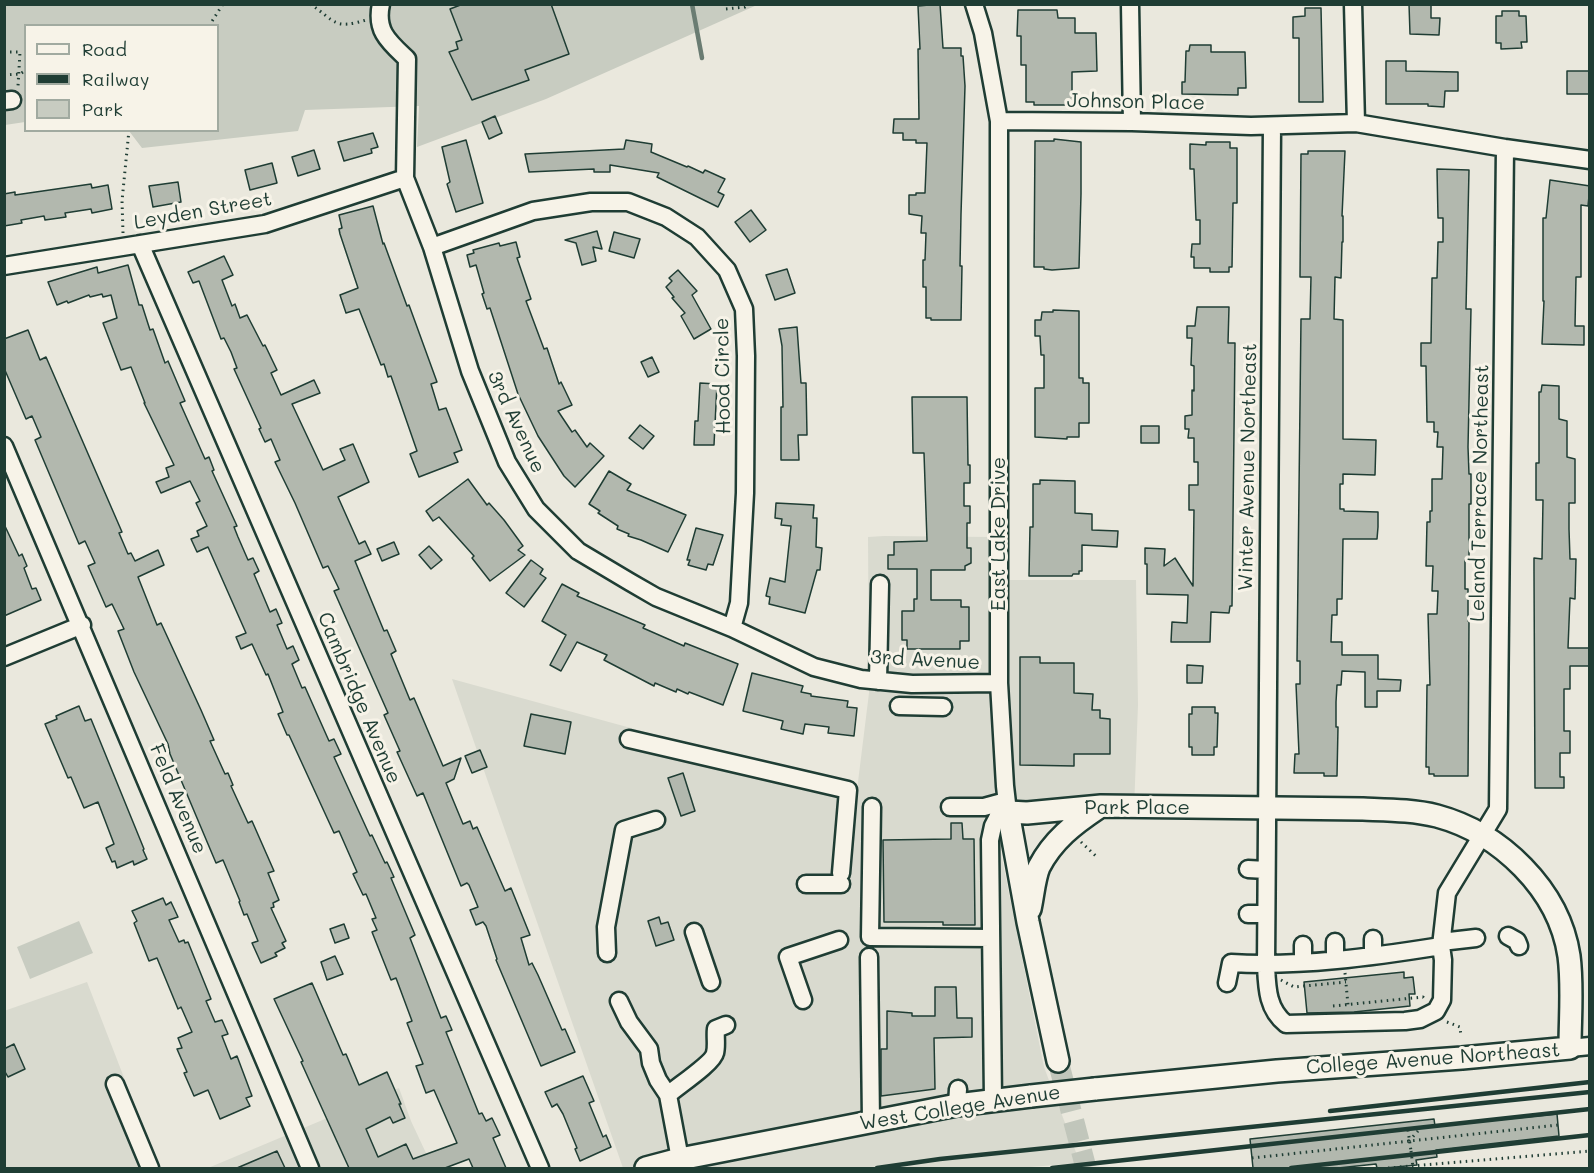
<!DOCTYPE html>
<html>
<head>
<meta charset="utf-8">
<style>
  body { margin:0 }
  #map { position:relative; width:1594px; height:1173px; overflow:hidden; background:#eae8dd; font-family:Mali,sans-serif }
  canvas { display:block }
  .frame { position:absolute; inset:0; border:6px solid #1f3d34; pointer-events:none }
  .legend { position:absolute; left:24px; top:24px; width:195px; height:108px; box-sizing:border-box; background:#f7f3e8; border:2px solid #a1aaa0; margin:0; padding:8px 10px; list-style:none; font-size:18px; color:#1f3d34 }
  .legend li { display:flex; align-items:center; gap:12px; height:30px }
  .legend b { width:30px; border:2px solid #a1aaa0 }
</style>
</head>
<body>
<div id="map">
<canvas width="1594" height="1173"></canvas>
<div class="frame"></div>
<ul class="legend">
<li><b style="height:8px;background:#f7f3e8"></b>Road</li>
<li><b style="height:8px;background:#1f3d34"></b>Railway</li>
<li><b style="height:16px;background:#c8ccc1"></b>Park</li>
</ul>
</div>
<script>
const c = document.querySelector('canvas').getContext('2d');
c.lineJoin = 'round';
function fill(path, color) { c.fillStyle = color; c.fill(path, 'evenodd'); }
function trace(path, color, width, dash) { c.strokeStyle = color; c.lineWidth = width; c.lineCap = dash ? 'butt' : 'round'; c.setLineDash(dash || []); c.stroke(path); }
function label(font, color, halo, rows, align = 'center') {
  c.font = font + ' Mali,sans-serif'; c.lineWidth = 6; c.setLineDash([]); c.textBaseline = 'middle'; c.strokeStyle = halo; c.fillStyle = color; for (const [text, x, y, turn = 0] of rows) {
    c.save(); c.translate(x, y); c.rotate((+turn || 0) * Math.PI / 180); c.textAlign = isNaN(turn) ? turn : align; if (halo) c.strokeText(text, 0, 0); c.fillText(text, 0, 0); c.restore();
  }
}
fill(new Path2D(`
  M884,536l107,1 1,43h144l2,125 -4,104 -141,5 51,253 36,96 -62,5h-395l-171,-489 405,111 12,-97 -1,-156z
  M87,982l72,186h-154l-1,-157z
  M399,1088l12,33 22,47h-225z`), '#d9dacf');
fill(new Path2D(`
  M4,5h753l-211,94 -129,48 2,-41 -114,4 -7,21 -156,17 -13,-17 89,-1v-104h-192l-1,96 -20,3z
  M79,921l14,32 -63,26 -13,-32z`), '#c8ccc1');
trace(new Path2D(`
  M692,4l10,54`), '#6a7c72', 4.5);
const building = new Path2D(`
  M463,4h88l18,50 -44,16 4,10 -57,20 -23,-48 9,-3 -2,-7 6,-2 -12,-31z
  M940,4l3,44h18v8h2l2,30 -4,128 -1,52h2l-1,54h-30v-2h-5v-31h-3v-27h2l1,-27h-5l1,-17 -13,-2v-19h7v-2h9l2,-50h-11v-3h-13v-7h-10l1,-14h25l-1,-70h2l-2,-43z
  M1409,4h22v14h9l-1,17 -29,-1z
  M1305,8h16l2,94h-24v-64h-6v-21l12,-1z
  M1018,10h39l1,8h17v15h21l1,38 -25,1v33h-38v-3h-8v-37h-5v-29h-4z
  M1502,11h17v5h7l1,26h-6l1,6 -21,1v-6h-5v-27h6z
  M1190,45h21v7h34l1,36h-8v7l-56,-1v-12h3l1,-31h3z
  M1386,61h20v10l52,1v19h-13l-1,16 -16,-1v-2h-42z
  M1567,71h23v23h-23z
  M495,116l7,17 -13,6 -7,-17z
  M373,133l5,14 -7,2 1,4 -28,8 -6,-19z
  M1054,139l27,3v52l-2,74 -27,2 -8,-1v-2h-10l1,-126h19z
  M466,140l17,63 -27,9 -9,-28 3,-2 -8,-35z
  M626,140l26,4 -1,8 36,15 1,-1 15,7 2,-3 20,9 -7,13 6,3 -6,12 -61,-30 2,-4 -49,-8v7h-16v-3l-65,3 -4,-18 99,-5z
  M1206,142h24v6h7v55h-4l-1,64h-3v5h-19v-4h-16v-11h-3l1,-13h8v-24h-4l-2,-51h-4v-25l16,1z
  M314,150l6,19 -22,7 -6,-19z
  M1308,151h37l-3,65h1v26h-1l-1,36 -6,-1 -1,42 9,1v119l33,1 -1,35 -32,-1v10h-3v25h4v2l34,1v15l-1,12h-34l-1,60h-5v16h-5l-1,27h11v13h36v24l23,1 -1,11h-23v16h-12v-35l-23,-1 -1,14h-4l-1,17v25h2l-1,49h-13v-3h-30l1,-19h4l-3,-70h4v-23h-3l4,-342h9l1,-42h-11l1,-123h7z
  M272,163l5,20 -27,7 -5,-20z
  M1437,169l32,1 -3,139h5l-3,138 1,27h2v30h-2v56h-4v29h3v32h1l-1,155h-34v-2h-5v-7h-3l1,-82h3l-2,-71h9l1,-23h-6l1,-25h-7l1,-44h3v-11h2v-32h10l1,-32h-6l1,-15h-4v-10h-7l-1,-56h-5v-23h10l1,-65h5l1,-36h5v-24h-5z
  M1550,180l40,6 -2,20 -7,-1v72h-5l-1,49h9v19l-42,-1 2,-43h-1v-83h3z
  M178,182l3,20 -28,5 -4,-21z
  M91,184l1,4 16,-3 4,24 -20,4 -1,-4 -26,4 1,4 -21,3 -1,-4 -23,4 1,3 -18,3v-32l11,-2v3z
  M373,206l10,38 1,-1 23,63 2,-1 28,77 -6,2 8,26 7,-2 16,42 -8,3 4,9 -39,15 -9,-23 7,-3 -26,-75 -3,1 -4,-13 -3,1 -22,-56 -13,4 -6,-18 18,-7 -18,-54 -1,-5 3,-1 -3,-13z
  M751,210l15,20 -16,12 -15,-20z
  M597,231l5,18 -9,-2 3,14 -14,4 -6,-22 -11,-3z
  M614,232l26,7 -6,19 -25,-7z
  M516,242l4,15 -3,1 14,41 -5,2 18,48 3,-1 12,36 2,-2 11,23 -14,6 14,21 3,-2 12,17 3,-4 14,13 -29,31 -11,-11 -26,-40 -20,-42 -28,-86 -3,1 -5,-15 2,-1 -8,-28 -6,2 -3,-12 7,-2 -1,-3 26,-7 1,3z
  M224,256l9,19 -11,5 10,26 3,-2 5,14 7,-3 16,31 2,-1 12,25 -6,3 10,22 33,-15 6,13 -28,11 31,66 22,-10 -5,-11 13,-5 16,38 -31,15 21,47 6,-3 6,13 -16,7 29,70 3,-1 9,21 -5,3 19,46 4,-2 29,68 18,-8 -7,21 -8,4 17,41 7,-3 3,8 4,-2 28,64 6,-3 19,47 -9,3 8,27 3,-2 6,12 24,55 3,-1 10,23 -34,14 -45,-106 1,-1 -11,-33 -3,-4 -7,3 -6,-15 8,-3 -9,-22 -2,-2 -6,3 -38,-93 -6,3 -20,-44 3,-1 -16,-36 4,-2 -54,-122 5,-2 -11,-23 -5,2 -28,-65 -20,-41 5,-2 -9,-21 -6,3 -6,-13 2,-1 -27,-59 3,-1 -6,-16 -7,-14 -3,1 -22,-58 -6,2 -5,-11z
  M128,265l11,40h3l8,25 3,-1 12,34 3,-2 17,40 -5,2 25,56 4,-2 5,13 -2,1 25,55 -3,1 4,10 10,23 5,-2 6,13 -5,3 16,38 6,-3 6,14 -5,2 10,24 6,-3 6,14 -7,4 10,24 3,-1 24,54 5,-2 7,15 -7,3 36,79 2,-1 13,28 2,-1 7,15 -3,1 24,57 -5,3 31,80 5,-2 6,14 -6,2 33,82 3,-1 4,8 6,-3 8,17 -7,3 13,30h-33l-4,-9 -24,9h-96l-48,-106 2,-1 -29,-62 38,-16 31,72 3,-1 13,31 28,-13 14,32h-2l6,14 -12,5 -3,-6 -24,12 12,28 28,-13 7,15 44,-16 -23,-53 -8,3 -10,-27 7,-2 -16,-41 5,-2 -16,-43 -5,2 -19,-48 5,-2 -5,-11 4,-1 -10,-24 -3,1 -10,-21 4,-2 -18,-41 -5,2 -45,-98h-2l-9,-21 5,-2 -15,-38 -2,1 -14,-31 -11,5 -5,-12 10,-4 -38,-86 -11,5 -6,-13 8,-3 -2,-5 10,-5 -11,-23 4,-2 -10,-20 -29,12 -5,-11 13,-5 -3,-9 8,-3 -30,-62h1l-14,-36 -10,3 -18,-47 14,-5 -6,-23 -8,2 -1,-3 -12,3 -1,-2 -21,8 -1,-2 -10,4 -9,-23 49,-15 1,6z
  M787,269l8,24 -20,7 -9,-25z
  M678,270l19,21 -5,4 19,34 -17,10 -13,-23 4,-3 -13,-15 2,-1 -8,-10 6,-6 -3,-3z
  M1197,307h32l-1,36h7l-3,263h-2l-1,7 -18,-1 -1,30h-39l1,-20 15,1 1,-28 -41,-1v-30h-2v-16l20,1 -1,17 11,-8 18,28 1,-76h-5v-25h9v-23h-4v-24h-6l1,-9h-4v-13l7,-1v-25l2,1v-25l-3,-1 1,-27h-5v-12h8z
  M1053,310l26,1v67h4v5h6v40h-10v14h-12v2l-32,-2v-49h9v-33h-3l-1,-19h-5v-16h6l1,-8h11z
  M797,327l4,56h5l1,52h-9l1,25h-18v-53h2l-1,-61 -3,-17z
  M28,330l12,30 6,-3 76,175 -3,1 9,21 3,-1 4,8 23,-11 6,15 -26,12 19,48 4,-2 40,87 13,30 -4,1 15,33 3,-1 5,12 -2,1 17,37 4,-2 22,50 -6,2 11,27 -6,3 1,4 -3,1 15,33 -4,2 3,5 -10,5 2,3 -16,7 -9,-20 6,-2 -11,-27 -3,1 -5,-13 1,-1 -17,-41 -7,3 -46,-109 -2,-10 -34,-72 -16,-41 6,-2 -12,-25 -6,3 -18,-41 7,-3 -10,-22 -6,3 -44,-104 6,-3 -9,-21 -6,3 -22,-51v-29z
  M652,357l7,15 -11,5 -7,-15z
  M700,383l17,1 -3,61h-20l1,-24h3z
  M1542,385l17,1v33l8,2v36l8,2v44h-6v26l1,30h6l-1,40 -5,-1 -2,50h22v18h-20v23h-6v42h6v22h-10v24h4v11h-29l-1,-217v-13l8,1 1,-59h-7v-37h3v-71h2z
  M912,397h55l1,68h2v18h-6v23h6v17h-3v25h4v15l-6,3v4h-34v30h30v7h8v34h-9v8h-53v-9h-5v-29h12v-12h3v-30h-29v-14h6v-13l33,-1 -3,-88h-11z
  M640,425l14,11 -11,13 -14,-11z
  M1141,426h18v17h-18z
  M609,471l22,13 -4,6 59,25 -18,37 -27,-12 -13,-4 1,-2 -12,-5 1,-3 -20,-13 2,-2 -11,-7z
  M468,479l19,26 2,-2 15,17 19,26 -5,4 7,5 -35,26 -18,-23 2,-2 -35,-39 -6,4 -7,-10z
  M1040,480l35,1v32l17,1v16l26,1 -1,16 -35,-2v26h-3v3h-6l-1,2h-43l1,-49h3v-43h7z
  M776,503l38,2 -1,13h4l-1,29 6,1 -2,22h-3l-12,43 -36,-9 1,-7 -4,-1 4,-18 15,4 6,-56 -10,-1 1,-6 -7,-1z
  M4,524l15,32 3,-2 5,12 -3,2 8,21 4,-1 5,12 -37,16z
  M696,528l27,7 -10,30 -5,-1 -2,6 -18,-5 2,-5h-3z
  M394,542l5,12 -17,7 -5,-12z
  M429,546l13,14 -11,9 -12,-14z
  M531,560l12,9 -3,5 6,4 -22,29 -18,-14z
  M562,584l17,9 -2,3 68,29 -2,3 41,18 1,-3 53,21 -15,41 -34,-13 -1,2 -11,-5 -1,3 -21,-9 -1,3 -50,-26 3,-5 -30,-13 -16,29 -11,-6 16,-30 -24,-14z
  M1020,657h20v6h34v30l19,1 -1,16h8v8l10,1v35h-36v12l-54,-1z
  M1187,665l16,1 -1,17h-15z
  M752,673l51,13 -2,6 10,2v2l37,5 -1,6 10,1 -3,28 -26,-3 1,-6 -24,-3 -2,10 -22,-5 2,-8 -40,-10z
  M79,706l6,15 6,-2 53,130 -1,1 4,9 -13,6 -1,-4 -16,7 -2,-7 -3,1 -6,-14 8,-4 -16,-42 -14,6 -13,-31 -3,1 -23,-54 12,-5 -1,-3z
  M1192,707h23v6h3l-1,34h-3v8h-22v-8h-3v-33h3z
  M531,714l40,8 -6,32 -41,-8z
  M480,750l7,17 -15,6 -7,-17z
  M683,773l12,38 -14,5 -13,-38z
  M951,823h11l1,16h11l1,86h-32v-3h-59l-1,-82 68,-1z
  M163,898l3,7 5,-3 7,15 -9,3 10,22 5,-2 1,3 3,-1 23,57 -5,2 9,21 7,-2 6,14 -6,2 9,23 6,-3 15,40 -6,2 4,8 -30,13 -12,-29 -14,6 -10,-23 3,-1 -10,-23 5,-1 -4,-10 14,-6 -11,-25 -3,2 -21,-51 -8,3 -15,-38 3,-2 -5,-10z
  M659,917l2,7 7,-2 6,18 -18,6 -8,-25z
  M344,924l5,14 -14,5 -5,-14z
  M335,956l8,18 -16,6 -6,-18z
  M1404,972v6l9,-1 2,17h-6l1,12 -56,6 -47,1 -3,-31z
  M935,987h21l1,31h15v19l-38,1 1,51 -54,7v-47h6v-38l25,2v3h23z
  M14,1044l11,25 -17,8 -4,-7v-21z
  M583,1076l11,25 -5,2 14,34 3,-2 5,12 -31,14 -5,-12 2,-1 -14,-34 -6,-10 -5,3 -7,-15z
  M1557,1114l2,22 -123,14 1,7 -21,3 1,5 -32,3h-8l-1,-4 -38,4h-85l-3,-29 184,-20 1,7z
  M277,1151l8,17h-48z`);
fill(building, '#b2b8ae');
trace(building, '#1f3d34', 1.5);
trace(new Path2D(`
  M1058,1061l28,107`), '#c1c6bb', 21, [21, 10]);
const minor = new Path2D(`
  M381,4c-6,27 8,38 26,55l-2,119 27,69 38,124 37,91 29,47 42,42 52,31 26,15 76,31 82,39 47,12 51,5 87,-1
  M974,4l9,29 16,88v562l6,103 3,26
  M1130,4l2,118
  M1353,4l3,119
  M4,101l8,-1
  M999,121l133,1 119,4 105,-3 149,25 85,12
  M1272,126l-6,839c1,22 1,44 20,59l119,-3 15,-2 16,-8 6,-11 1,-40 -2,-14 6,-53 51,-84 7,-661
  M140,244l400,924
  M432,247l101,-36 58,-9h37l38,15 31,20 30,33 17,39 2,47 -1,137 -6,110 -7,25
  M4,266l261,-42 140,-46
  M4,446l306,722
  M4,657l78,-32
  M878,681l2,-97
  M899,706l44,1
  M629,739l219,51 -7,83
  M872,807l-2,130 121,1
  M950,807h34l22,-6
  M1248,869l18,1
  M806,884h35
  M1248,914h18
  M694,932l17,50
  M1508,936l9,5 2,5
  M1441,942l35,-4
  M607,953l-1,-26 18,-97 32,-10
  M1373,955v-16
  M869,957l2,164
  M1335,960v-18
  M1303,962v-17
  M1227,983l4,-20c70,4 141,-6 210,-17
  M803,1000l-15,-43 51,-17
  M619,1001l10,21 20,27 2,14 7,17 10,15 12,64
  M1570,1048l20,-2
  M115,1084l35,84
  M668,1095c10,-9 45,-32 47,-42 2,-7 0,-17 1,-24l10,-4
  M993,1100l-3,-260 3,-14 13,-25
  M957,1105l1,-16`);
const major = new Path2D(`
  M1030,909c3,-13 4,-30 9,-42 14,-27 35,-43 59,-59
  M1058,1061l-30,-139 -20,-110 19,1 74,-7 262,3c25,1 50,1 74,7 63,17 122,73 132,140 4,30 1,62 1,92l-108,10 -185,13 -182,18
  M646,1168l34,-9 277,-54 74,-9`);
trace(minor, '#1f3d34', 21);
trace(major, '#1f3d34', 26);
trace(new Path2D(`
  M310,4c26,17 23,26 56,16
  M725,4v5l20,-2 4,-3
  M209,26l14,-22
  M4,52h16l-2,34
  M4,75l16,-1 6,-4
  M123,233l-1,-32 7,-71
  M902,653v6
  M1081,842l17,16
  M1345,973l3,32
  M1281,980l13,7 52,-5
  M1333,1006l90,-9 3,3
  M1447,1022l13,5 1,9
  M1408,1130l3,21
  M1409,1141l9,-10
  M1252,1158l306,-33
  M1388,1168l202,-17`), '#1f3d34', 3, [1.5, 4.5]);
trace(minor, '#f7f3e8', 16);
trace(major, '#f7f3e8', 21);
trace(new Path2D(`
  M1330,1111l260,-29
  M877,1168l63,-9 650,-67
  M1052,1168l538,-59
  M1291,1168l299,-33`), '#1f3d34', 4.5);
const majorBridge = new Path2D(`
  M1031,1096l64,-7`);
trace(majorBridge, '#1f3d34', 26, []);
trace(new Path2D(`
  M1411,1151l2,17`), '#1f3d34', 3, [1.5, 4.5]);
trace(majorBridge, '#f7f3e8', 21);
label('20px', '#1f3d34', '#f7f3e8', [
  ["Johnson Place",1136,102,1],
  ["Leyden Street",203,211,-10],
  ["Hood Circle",723,376,-91],
  ["3rd Avenue",516,422,65],
  ["Winter Avenue Northeast",1248,467,-89],
  ["Leland Terrace Northeast",1480,493,-89],
  ["East Lake Drive",999,534,-90],
  ["3rd Avenue",925,660,3],
  ["Cambridge Avenue",359,698,67],
  ["Feld Avenue",178,799,67],
  ["Park Place",1137,808],
  ["College Avenue Northeast",1433,1059,-4],
  ["West College Avenue",960,1108,-9]
]);
</script>
</body>
</html>
